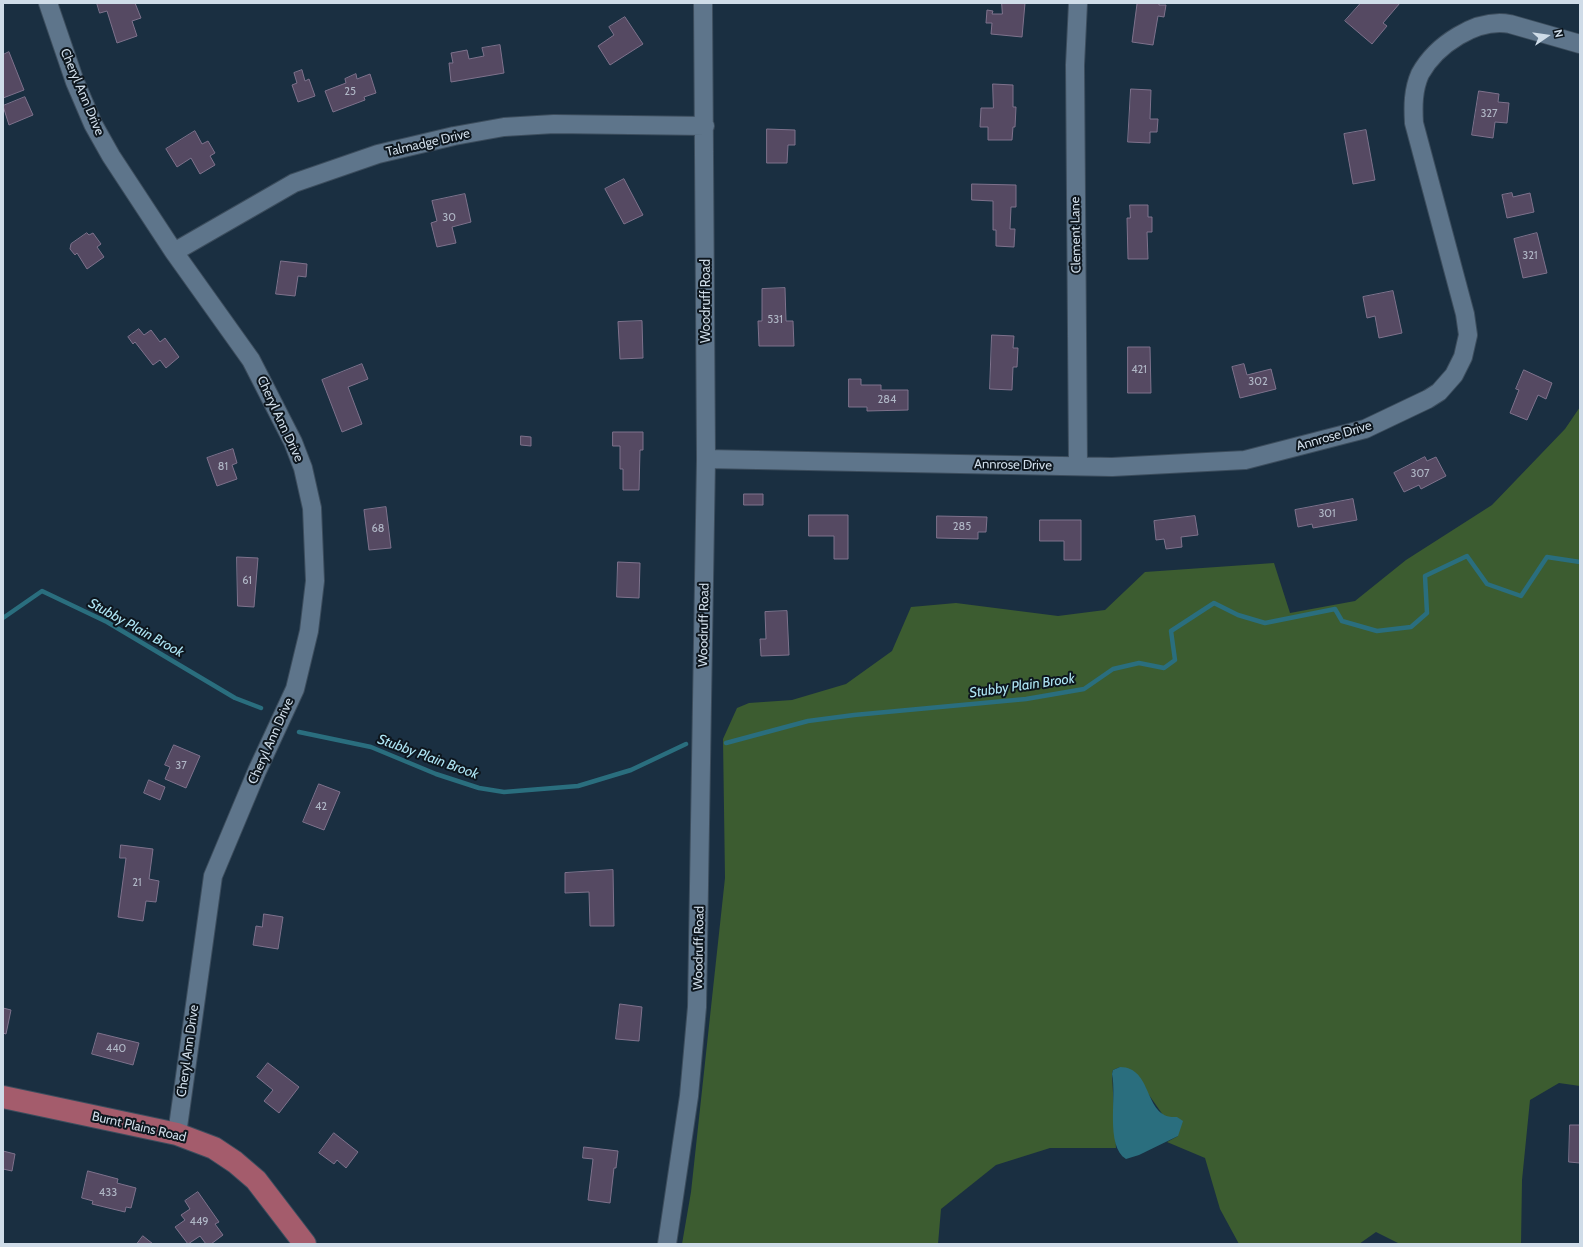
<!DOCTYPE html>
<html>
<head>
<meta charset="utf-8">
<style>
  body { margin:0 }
  #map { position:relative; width:1583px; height:1247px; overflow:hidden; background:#1a2f41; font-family:Cabin,sans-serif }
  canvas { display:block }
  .frame { position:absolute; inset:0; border:4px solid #cfdce8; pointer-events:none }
  .north { position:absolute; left:1527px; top:16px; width:40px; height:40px; -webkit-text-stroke:3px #0d161e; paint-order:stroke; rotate:77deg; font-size:11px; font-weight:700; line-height:16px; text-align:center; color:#cfdce8 }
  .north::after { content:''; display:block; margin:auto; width:14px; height:18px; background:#cfdce8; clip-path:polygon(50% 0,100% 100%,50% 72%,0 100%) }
</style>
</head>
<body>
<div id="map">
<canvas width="1583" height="1247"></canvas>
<div class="frame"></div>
<div class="north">N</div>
</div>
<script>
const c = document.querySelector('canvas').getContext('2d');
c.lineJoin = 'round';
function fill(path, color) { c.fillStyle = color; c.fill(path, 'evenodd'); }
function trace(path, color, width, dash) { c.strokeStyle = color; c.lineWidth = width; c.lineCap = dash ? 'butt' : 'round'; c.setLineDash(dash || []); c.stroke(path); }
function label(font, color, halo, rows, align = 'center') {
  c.font = font + ' Cabin,sans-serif'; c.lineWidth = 4; c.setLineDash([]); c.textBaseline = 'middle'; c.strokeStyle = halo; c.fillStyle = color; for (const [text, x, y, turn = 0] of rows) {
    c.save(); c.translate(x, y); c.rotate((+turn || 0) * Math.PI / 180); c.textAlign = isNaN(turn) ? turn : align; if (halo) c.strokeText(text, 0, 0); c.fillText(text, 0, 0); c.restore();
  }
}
fill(new Path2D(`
  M1580,407v679l-21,-3 -29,17 -8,80 -1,64h-121l-24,-12 -17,12h-120l-19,-35 -15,-51 -38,-16 11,-6 -1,-19 -8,1 -6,-3 -14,-20 -29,-28 -7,3 -1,4 4,74h-66l-54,17 -55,44 -3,35h-256l9,-52 34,-314 -2,-139 14,-31 12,-5 43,-3 54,-16 46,-33 19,-44 45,-4 102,13 47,-6 40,-38 129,-9 16,50 65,-12 51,-41 86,-55 73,-76z`), '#3c5c30');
fill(new Path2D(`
  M1120,1067c34,0 23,53 57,50l6,4 -5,15 -39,19 -13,4c-21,-13 -9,-62 -14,-85l1,-4z`), '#2a6e7e');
trace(new Path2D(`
  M3,618l39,-27 65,31 128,76 26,10
  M299,732l72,15 65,27 43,14 25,4 74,-6 53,-16 55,-26
  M726,743l82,-22 46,-6 172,-16 58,-10 29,-20 26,-6 25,5 11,-8 -4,-29 43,-28 24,12 27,8 70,-14 7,12 35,10 34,-4 16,-14 -2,-37 42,-20 20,28 34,12 26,-39 33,5`), '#2a6e7e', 4.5);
const building = new Path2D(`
  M97,3h38l6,15 -9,3 5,15 -20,7 -10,-32 -7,2z
  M1002,3h23l-3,34 -31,-3 1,-11h-6l1,-13 6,1 -1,3h10z
  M1133,3h26v2h7l-2,12 -6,-1 -5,29 -21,-3 5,-38z
  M1361,3h39l-17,20 4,3 -15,18 -27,-23z
  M625,17l18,27 -33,21 -12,-19 16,-11 -5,-8z
  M500,45l4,28 -53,9 -2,-19h4l-2,-10 16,-3 2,9 15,-3 -2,-8z
  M9,52l15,38 -21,8v-43z
  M302,70l3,11 4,-2 6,17 -17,6 -6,-17 5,-2 -3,-10z
  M356,74l1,5 13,-5 6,19 -12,4 1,3 -32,12 -8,-21 21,-8 -1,-4z
  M993,84l20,1v22h3l-1,20h-2l-1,13h-24v-13h-8l1,-19h12z
  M1131,89l20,1 -1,29h8l-1,13h-7v11l-22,-1z
  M1479,91l20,3 -1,8 11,1 -2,20 -12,-1 -2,16 -21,-3z
  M25,97l8,18 -24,10 -6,-19z
  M767,129l28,1v15h-7l-1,18h-20z
  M1366,130l9,50 -22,4 -9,-50z
  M195,131l7,13 6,-3 7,12 -5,3 5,9 -15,9 -9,-16 -14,9 -11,-18z
  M624,179l19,36 -19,9 -19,-35z
  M972,184l44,1v22h-5l-1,22h5l-1,18 -18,-1v-16h-3v-29l-21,-1z
  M1512,193l1,4 17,-4 4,19 -27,6 -5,-23z
  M465,194l6,28 -19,5 4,16 -19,4 -6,-24 6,-2 -5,-20z
  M1130,205h18v12h4v15h-5l1,27h-20l-1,-41h3z
  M87,233l2,2 4,-2 8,11 -4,3 7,10 -17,12 -10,-16 -2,2 -5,-6 1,-5z
  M1537,233l10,40 -24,5 -9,-39z
  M281,261l26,3 -1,13 -8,-1 -3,20 -19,-2z
  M785,288l1,33h7l1,25h-35l-1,-25h4v-32z
  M1393,291l9,42 -23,5 -4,-22 -8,2 -4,-21z
  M642,321l1,37 -23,1 -2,-37z
  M139,329l5,6 7,-5 9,12 5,-4 14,19 -13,11 -6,-8 -7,5 -18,-23 -2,2 -5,-7z
  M992,335l22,1 -1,12h5l-1,19h-4l-1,23 -22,-1z
  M1128,347h22l1,46h-23z
  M362,364l6,15 -20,8 14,37 -20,8 -20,-52z
  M1244,364l3,11 24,-6 5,20 -36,9 -8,-31z
  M1524,370l28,13 -6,16 -8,-4 -11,25 -17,-7 9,-23 -3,-1z
  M849,379h12v6h20v5h27v20l-41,1v-4h-18z
  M613,432h30v18h-3l-1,40h-16v-21h-3v-23h-7z
  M521,436l10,1v9l-10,-1z
  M233,449l4,14 -5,2 5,14 -20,7 -10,-28z
  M1425,457l2,4 9,-4 10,19 -25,13 -2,-4 -15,7 -10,-19z
  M744,494h19v11h-19z
  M1353,499l4,21 -44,8 -1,-4 -14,3 -3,-17z
  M386,507l5,41 -22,2 -5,-40z
  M809,515h39v44h-14v-23h-25z
  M937,516l50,1 -1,15h-8v7l-41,-1z
  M1195,516l3,19 -17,2 1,10 -16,2 -2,-10 -8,1 -2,-19z
  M1040,520h41v40h-17v-19h-24z
  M237,557l21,1 -4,49 -16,-1z
  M618,562l22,1 -1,35 -22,-1z
  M787,611l2,44 -28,1 -1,-17h6l-1,-27z
  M174,745l26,11 -14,32 -21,-9 5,-12 -5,-2z
  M149,780l16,7 -5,13 -16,-7z
  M319,784l21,8 -16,38 -21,-8z
  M121,845l32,4 -4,30 10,2 -3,21 -10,-1 -3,20 -25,-4 8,-59h-6z
  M613,870l1,56h-24l-1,-34 -24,1v-20z
  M264,914l19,3 -5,32 -25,-4 3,-19 6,1z
  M620,1004l22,3 -3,34 -23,-2z
  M3,1008l8,2 -5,24 -3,-1z
  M98,1033l41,10 -6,22 -41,-11z
  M268,1063l31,24 -20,26 -15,-12 9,-11 -16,-13z
  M1570,1125h10v38l-11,-1z
  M334,1133l24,19 -12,16 -9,-8 -3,4 -15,-11z
  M584,1147l34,4 -2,17h-2l-4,35 -22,-3 5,-41 -10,-1z
  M3,1151l12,3 -3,17 -9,-2z
  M88,1171l30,8 -1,4 19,5 -5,20 -5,-1 -1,5 -33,-8 1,-3 -11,-3z
  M198,1192l21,30 -4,2 8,11 -12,9h-5l-6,-8 -12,8 -13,-17 10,-7 -4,-5 9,-6 -5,-8z
  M143,1236l10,8h-16z`);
fill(building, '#554962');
trace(building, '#7e728c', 1);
const minor = new Path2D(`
  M48,3l27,79 18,42 18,32 63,96 77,108 42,82 10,26 9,40 3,73 -6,50 -14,58 -38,82 -44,105 -36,258
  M1078,3l-3,62 3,401
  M174,252l120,-69 84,-29 76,-18 50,-9 50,-3 151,2
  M706,459l406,8 133,-7 120,-31 63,-30 11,-7 15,-17 9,-18 5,-22 -3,-21 -51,-191c-1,-17 -1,-33 6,-49 16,-29 56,-56 90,-50l70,20
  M667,1244l22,-148 8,-89 9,-548 -3,-456`);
const major = new Path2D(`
  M3,1097l174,37 37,14 21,14 21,18 49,64`);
trace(minor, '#3c4d5d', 20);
trace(major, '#3c4d5d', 24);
trace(minor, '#5e758b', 18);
trace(major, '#a45c6c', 22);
label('11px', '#b0b7c6', null, [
  ["25",350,92],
  ["327",1489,114],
  ["30",449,218],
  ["321",1530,256],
  ["531",775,320],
  ["421",1139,370],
  ["302",1258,382],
  ["284",887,400],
  ["81",223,467],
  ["307",1420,474],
  ["301",1327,514],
  ["285",962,527],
  ["68",378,529],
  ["61",247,581],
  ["37",181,766],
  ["42",321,807],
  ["21",137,883],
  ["440",116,1049],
  ["433",108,1193],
  ["449",199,1222]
]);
label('13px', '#cfdce8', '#0d161e', [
  ["Cheryl Ann Drive",82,92,67],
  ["Talmadge Drive",428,143,-13],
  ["Clement Lane",1076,235,-91],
  ["Woodruff Road",706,301,-90],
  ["Cheryl Ann Drive",280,419,65],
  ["Annrose Drive",1334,436,-16],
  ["Annrose Drive",1013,465,1],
  ["Woodruff Road",704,625,-89],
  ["Cheryl Ann Drive",271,741,-66],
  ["Woodruff Road",699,948,-89],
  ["Cheryl Ann Drive",188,1051,-82],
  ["Burnt Plains Road",139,1127,13]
]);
label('italic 14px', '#ade4f3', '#0d161e', [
  ["Stubby Plain Brook",136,628,29],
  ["Stubby Plain Brook",1022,686,-8],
  ["Stubby Plain Brook",428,757,20]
]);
</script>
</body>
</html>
